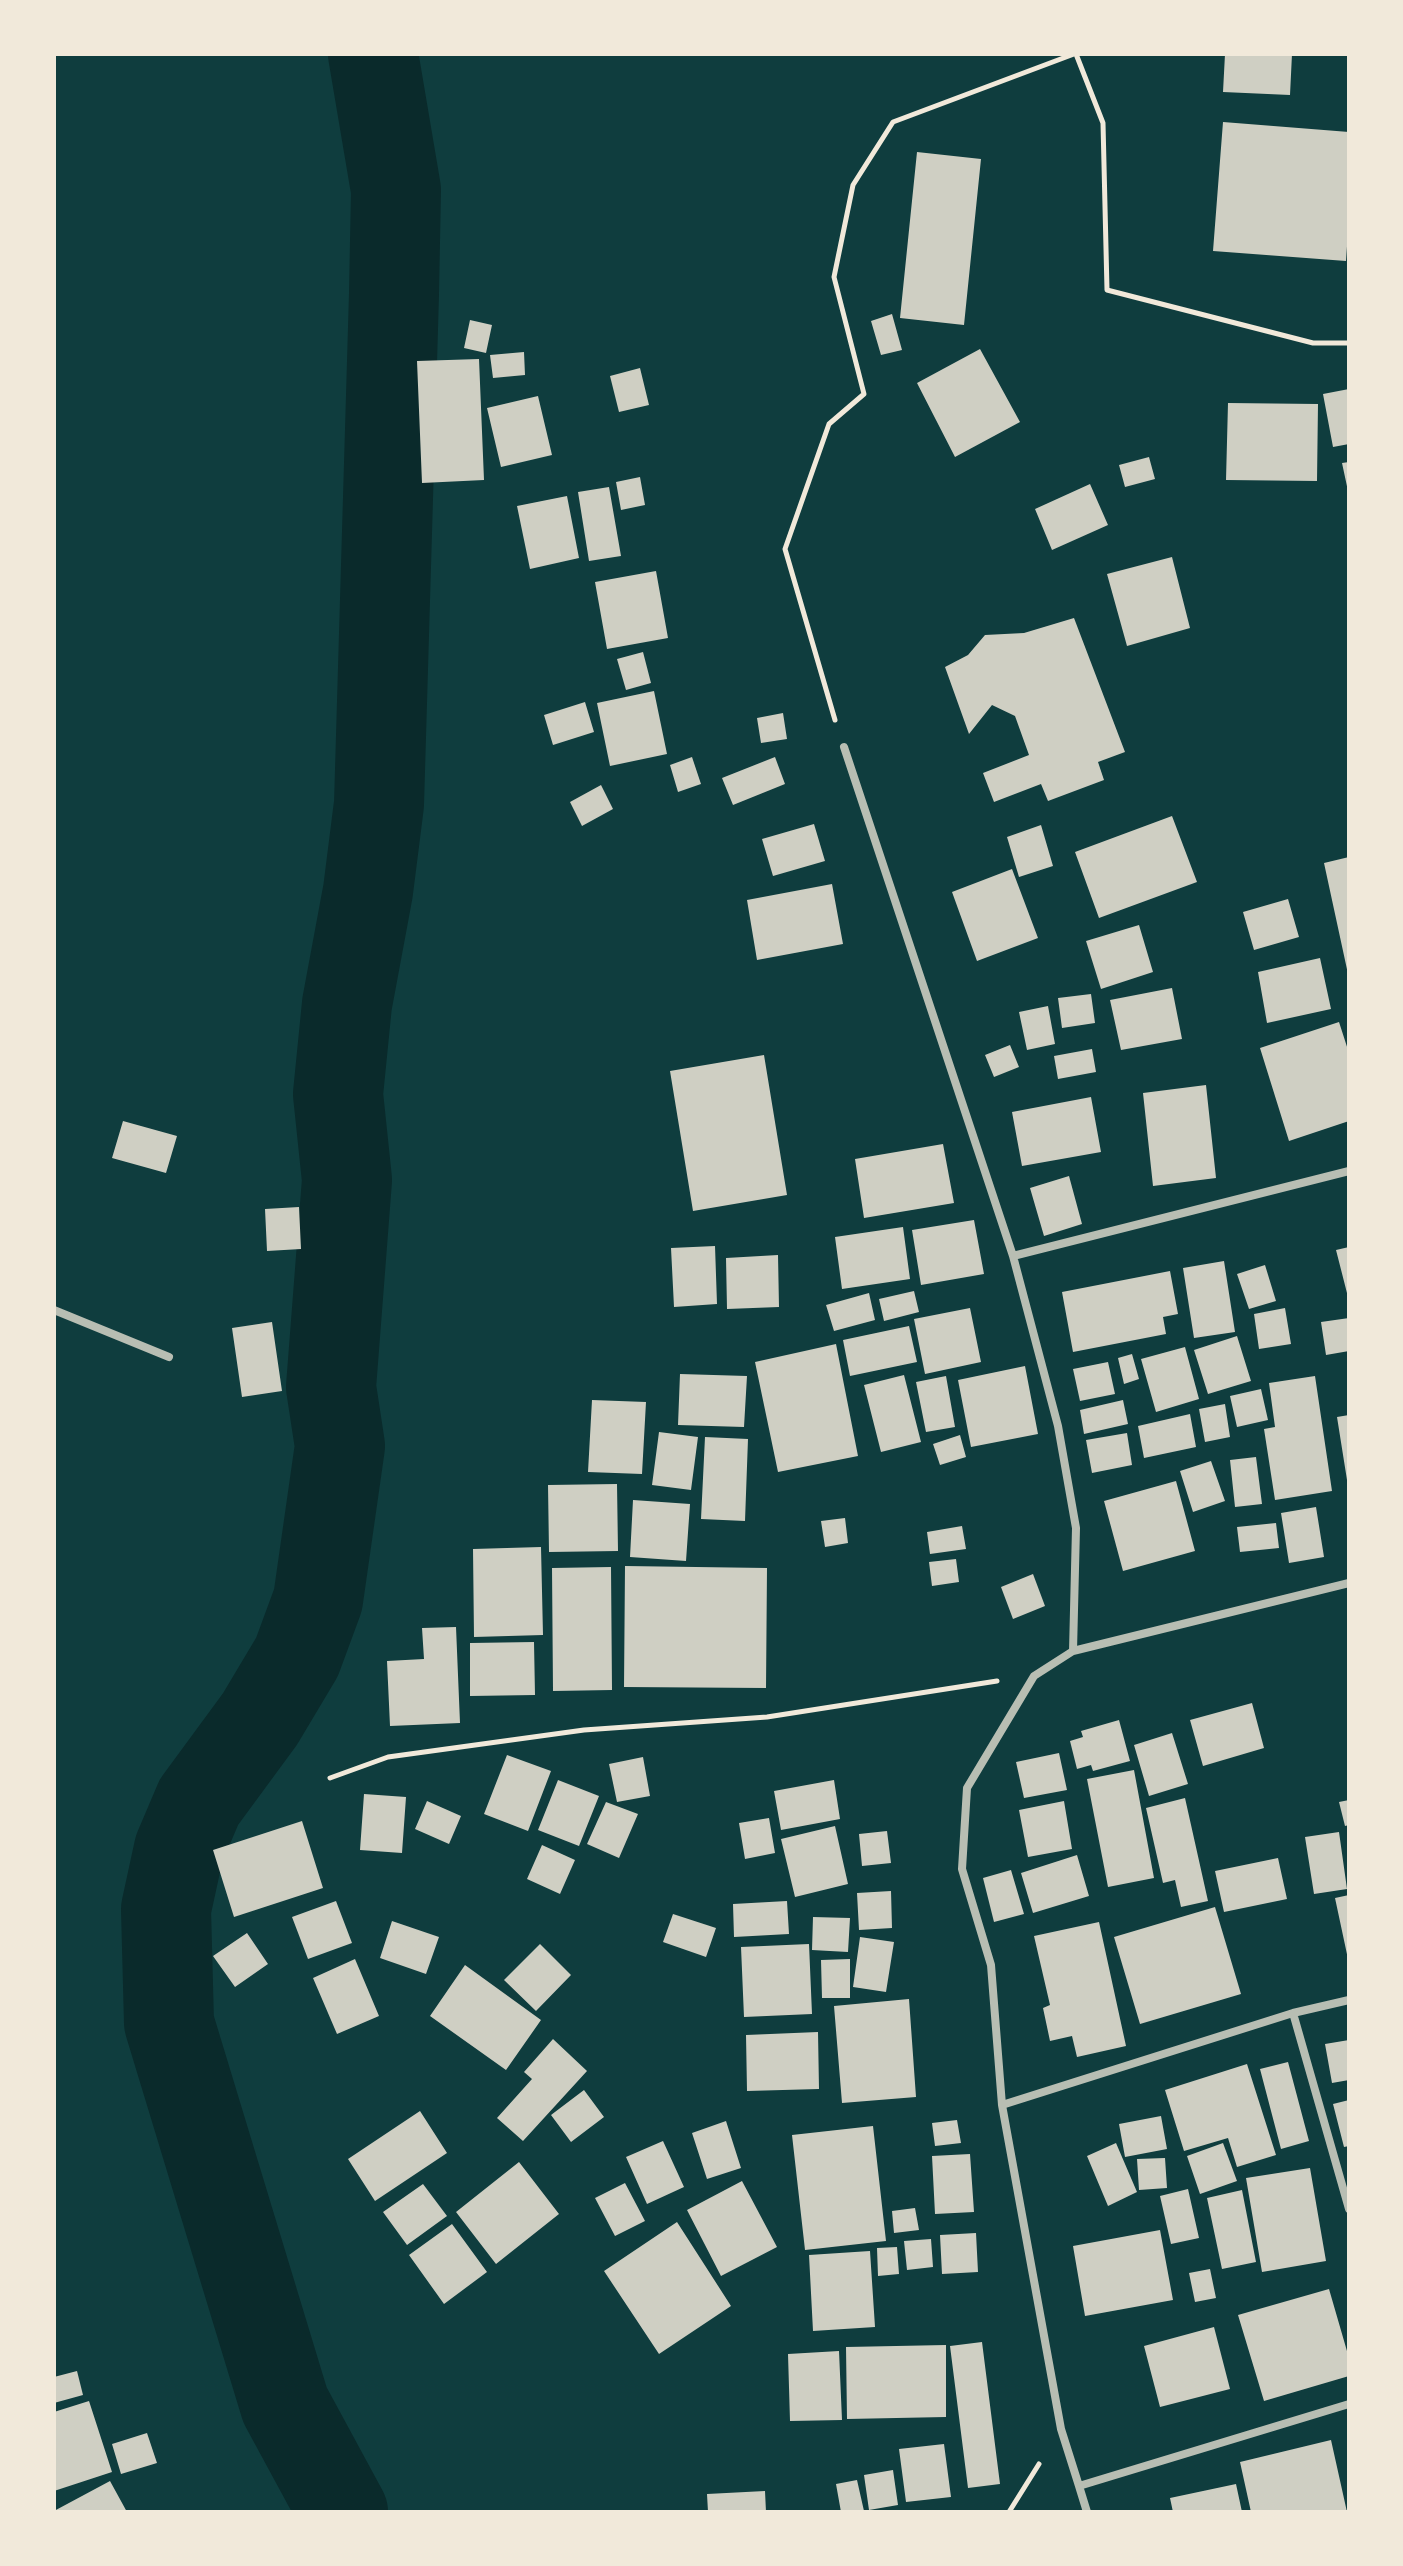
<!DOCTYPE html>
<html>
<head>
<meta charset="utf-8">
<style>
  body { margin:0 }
  #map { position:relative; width:1403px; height:2566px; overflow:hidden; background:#0f3d3e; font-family:Karla,sans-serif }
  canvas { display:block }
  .frame { position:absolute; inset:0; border:56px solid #f1e9da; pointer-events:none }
</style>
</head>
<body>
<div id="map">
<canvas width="1403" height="2566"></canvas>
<div class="frame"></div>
</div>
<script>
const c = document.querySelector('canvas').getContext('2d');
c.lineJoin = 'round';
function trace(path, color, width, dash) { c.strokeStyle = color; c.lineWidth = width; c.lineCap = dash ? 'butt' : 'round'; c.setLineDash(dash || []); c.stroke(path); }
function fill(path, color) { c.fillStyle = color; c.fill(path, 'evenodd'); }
trace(new Path2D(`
  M343,2512l-58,-107 -116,-382 -3,-114 13,-60 20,-47 61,-83 37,-62 21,-57 22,-154 -9,-59 16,-207 -9,-86 9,-90 21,-113 11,-87 15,-510 2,-104 -23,-136`), '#0a2a2b', 90);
fill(new Path2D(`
  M1225,54h67l-2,41 -67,-3z
  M1223,122l126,10v85l-3,44 -133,-10z
  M917,152l64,7 -17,166 -64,-7z
  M892,314l10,36 -21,5 -10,-34z
  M470,320l22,5 -6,28 -22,-5z
  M980,349l40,73 -65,35 -38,-74z
  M524,352l1,23 -32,3 -3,-23z
  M479,359l5,121 -62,3 -5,-122z
  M640,368l9,37 -30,7 -9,-36z
  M1349,389v55l-16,3 -10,-53z
  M538,396l14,59 -51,12 -14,-59z
  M1228,403l90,1 -1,77 -91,-1z
  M1149,457l6,22 -30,8 -6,-22z
  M1349,462v28l-1,1 -6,-28z
  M640,477l5,28 -24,5 -5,-28z
  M1090,484l18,41 -56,25 -17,-41z
  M609,487l12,69 -32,5 -11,-69z
  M567,496l12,62 -49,11 -13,-63z
  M1172,557l18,71 -63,18 -20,-72z
  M656,571l12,67 -61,11 -12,-67z
  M1074,618l51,134 -27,10 6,18 -56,21 -7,-17 -47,18 -11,-29 46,-18 -14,-39 -23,-11 -23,29 -24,-67 23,-12 17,-20 39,-2z
  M643,652l8,31 -25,7 -9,-31z
  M654,691l13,63 -57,12 -13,-63z
  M585,702l9,30 -41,13 -9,-30z
  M783,713l4,26 -26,4 -4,-25z
  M692,757l9,27 -23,8 -8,-27z
  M775,757l10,27 -52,21 -11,-27z
  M601,785l12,24 -31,17 -12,-24z
  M1172,816l25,66 -98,36 -24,-66z
  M814,824l11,37 -52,15 -11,-37z
  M1041,825l12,41 -34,11 -12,-40z
  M1349,857v117h-1l-24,-111z
  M1012,869l26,69 -61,23 -25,-69z
  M832,884l11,60 -86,16 -10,-60z
  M1288,899l11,38 -45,13 -11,-38z
  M1139,925l14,47 -52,17 -15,-48z
  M1320,958l11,51 -64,14 -9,-51z
  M1172,988l10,51 -61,11 -11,-50z
  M1091,994l4,29 -33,5 -4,-30z
  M1048,1006l7,38 -28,6 -8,-38z
  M1339,1022l10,31v68l-60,20 -29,-93z
  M1010,1045l9,22 -25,10 -9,-22z
  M1092,1049l4,23 -38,7 -4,-23z
  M764,1055l23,140 -94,16 -23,-140z
  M1206,1085l10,93 -63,8 -10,-93z
  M1091,1097l10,55 -79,14 -10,-54z
  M123,1121l54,15 -11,37 -54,-15z
  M943,1144l11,59 -90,15 -9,-59z
  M1069,1176l13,48 -38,12 -14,-48z
  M299,1207l2,42 -34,2 -2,-42z
  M974,1220l10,54 -63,11 -9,-55z
  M903,1227l7,52 -68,10 -7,-52z
  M715,1246l2,58 -43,3 -3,-59z
  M1349,1247v50h-1l-12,-47z
  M778,1255l1,52 -52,2 -1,-51z
  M1224,1261l11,71 -41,6 -11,-70z
  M1265,1265l11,36 -27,8 -12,-35z
  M1170,1271l8,43 -15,3 3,17 -93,18 -11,-60z
  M914,1291l5,21 -35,9 -5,-22z
  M869,1293l6,27 -41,11 -8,-26z
  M970,1308l11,54 -56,12 -11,-55z
  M1285,1308l6,36 -32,5 -5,-35z
  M1349,1318v33l-23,4 -5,-33z
  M272,1322l10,69 -40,6 -10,-69z
  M909,1326l8,36 -67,14 -7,-36z
  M1237,1336l14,45 -43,13 -14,-44z
  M836,1344l22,112 -80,16 -23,-110z
  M1185,1347l14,52 -43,13 -15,-53z
  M1132,1354l7,25 -15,5 -6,-26z
  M1108,1362l7,32 -35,7 -7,-32z
  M1025,1366l13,68 -67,13 -13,-67z
  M680,1374l67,2 -3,51 -66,-2z
  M904,1375l17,67 -40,10 -17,-67z
  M946,1376l9,51 -29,5 -10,-50z
  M1315,1376l17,115 -57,9 -11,-71 11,-2 -6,-44z
  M1261,1389l7,31 -31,7 -7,-31z
  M592,1400l54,2 -4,72 -54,-2z
  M1123,1400l5,24 -44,10 -4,-24z
  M1225,1404l5,33 -25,5 -6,-33z
  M1190,1414l6,33 -52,11 -6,-32z
  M1349,1415v64l-2,1 -10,-63z
  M659,1432l39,5 -7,53 -39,-5z
  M1127,1433l5,32 -40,8 -6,-33z
  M960,1435l6,22 -26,8 -7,-21z
  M705,1437l43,2 -3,82 -44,-2z
  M1256,1457l6,47 -27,3 -5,-47z
  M1211,1461l14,40 -32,11 -13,-41z
  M1176,1481l19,70 -72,20 -19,-70z
  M617,1484l1,67 -69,1 -1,-67z
  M633,1500l57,4 -4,57 -56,-4z
  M1316,1507l8,50 -35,6 -8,-50z
  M845,1518l3,25 -23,4 -4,-26z
  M1276,1523l3,25 -39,4 -3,-25z
  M962,1526l4,23 -36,5 -3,-22z
  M541,1547l2,88 -69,2 -1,-88z
  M956,1559l3,23 -27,4 -3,-24z
  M625,1566l142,2 -1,120 -142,-1z
  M611,1567l1,123 -59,1 -1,-123z
  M1033,1574l12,32 -32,13 -12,-32z
  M456,1627l4,96 -70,3 -3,-65 37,-2 -2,-31z
  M534,1642l1,53 -65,1v-53z
  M1252,1703l12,45 -61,18 -13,-46z
  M1119,1720l11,41 -37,10 -2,-6 -14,4 -7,-28 13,-4 -2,-6z
  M1172,1733l16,51 -39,12 -15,-51z
  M1059,1753l8,37 -43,8 -8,-36z
  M507,1755l44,16 -23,60 -44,-17z
  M643,1757l7,39 -33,6 -8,-38z
  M1134,1770l20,108 -46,9 -21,-108z
  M558,1780l41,16 -20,50 -41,-16z
  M834,1780l6,39 -59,11 -7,-39z
  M364,1794l42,3 -4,56 -42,-3z
  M1185,1798l23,103 -27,6 -6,-27 -12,3 -17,-75z
  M1349,1800v25l-4,1 -6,-24z
  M427,1801l34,15 -12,28 -34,-15z
  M1064,1801l8,48 -44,8 -9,-47z
  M606,1802l32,12 -19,44 -32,-14z
  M769,1818l6,35 -30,6 -6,-36z
  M302,1821l21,67 -89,29 -21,-67z
  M835,1826l13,58 -53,13 -14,-58z
  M887,1831l4,32 -29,3 -3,-32z
  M1339,1832l8,57 -33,5 -9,-57z
  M542,1845l33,15 -15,34 -33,-15z
  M1077,1855l12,41 -56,17 -12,-40z
  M1278,1858l9,41 -63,13 -9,-41z
  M1011,1870l13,44 -30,8 -11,-44z
  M891,1891l1,37 -33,2 -2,-37z
  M1349,1895v63l-1,1 -13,-61z
  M336,1901l16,42 -44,16 -16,-42z
  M787,1901l2,33 -55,3 -1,-33z
  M1215,1907l26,87 -101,30 -26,-87z
  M673,1914l43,14 -10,29 -43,-15z
  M813,1917l37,1 -2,34 -36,-2z
  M392,1921l47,16 -13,37 -46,-16z
  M1099,1922l27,124 -49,11 -5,-21 -22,5 -7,-33 7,-3 -16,-69z
  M247,1933l21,31 -33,23 -22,-31z
  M860,1937l34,5 -8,50 -33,-5z
  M540,1944l31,31 -35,36 -32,-31z
  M809,1944l3,70 -68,3 -3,-70z
  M355,1959l24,57 -42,18 -24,-56z
  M850,1959v39h-28l-1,-38z
  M465,1965l76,55 -35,50 -76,-54z
  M909,1999l7,98 -74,6 -8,-97z
  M818,2032l1,57 -72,2 -1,-56z
  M553,2039l34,32 -64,70 -26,-23 35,-39 -8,-7z
  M1349,2040v40l-17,3 -7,-39z
  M1288,2062l21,79 -28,8 -21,-80z
  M1247,2064l29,91 -39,12 -9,-29 -44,13 -19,-61z
  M584,2090l20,27 -33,25 -20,-27z
  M1349,2100v46l-5,1 -11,-43z
  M420,2111l27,42 -72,48 -27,-42z
  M1161,2116l6,33 -42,8 -6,-33z
  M957,2120l4,23 -26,3 -3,-23z
  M726,2121l15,47 -34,11 -15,-46z
  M873,2126l13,115 -81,9 -13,-115z
  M663,2141l21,46 -37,17 -21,-47z
  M1116,2143l21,49 -29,14 -21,-50z
  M1223,2143l14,38 -37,13 -13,-38z
  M970,2154l4,58 -39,2 -3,-58z
  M1165,2158l2,30 -28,2 -2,-31z
  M519,2162l40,52 -63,50 -40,-52z
  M1310,2168l16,93 -64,11 -16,-94z
  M742,2181l35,66 -56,29 -34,-66z
  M625,2183l20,38 -30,15 -20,-38z
  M423,2184l24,32 -40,29 -24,-33z
  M1188,2189l11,49 -28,6 -11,-48z
  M1242,2190l14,72 -34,7 -15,-71z
  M915,2208l4,22 -25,3 -2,-22z
  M677,2222l54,84 -72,48 -55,-83z
  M452,2224l35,48 -43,32 -35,-49z
  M1160,2230l13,70 -88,16 -12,-70z
  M976,2233l2,39 -36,2 -2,-39z
  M931,2239l2,28 -26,3 -3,-29z
  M897,2247l2,27 -21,2 -1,-28z
  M870,2251l5,76 -62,4 -4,-76z
  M1210,2269l6,29 -21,4 -6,-29z
  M1329,2289l20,69v18l-85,25 -26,-86z
  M1214,2327l16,62 -70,18 -16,-61z
  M982,2342l18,142 -32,4 -18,-142z
  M946,2345v72l-99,2 -1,-72z
  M839,2351l3,69 -52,1 -2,-67z
  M77,2371l6,24 -29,8v-26z
  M89,2401l23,71 -58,19v-79z
  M147,2433l10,30 -36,11 -9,-30z
  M1331,2440l16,72h-96l-11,-50z
  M944,2444l7,53 -45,5 -7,-53z
  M893,2470l5,35 -29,5 -5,-35z
  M857,2480l7,31 -23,1 -5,-28z
  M110,2481l17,31h-73v-1z
  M1236,2484l6,28h-69l-3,-14z
  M765,2491l1,21h-58l-1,-18z`), '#cfcfc3');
trace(new Path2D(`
  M1076,54l27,69 4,167 206,53h36
  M835,720l-50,-171 44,-125 35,-30 -30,-117 19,-92 40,-63 181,-68
  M330,1778l58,-21 196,-27 183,-13 230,-36
  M1009,2512l30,-48`), '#f1e9da', 5);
trace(new Path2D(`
  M844,747l169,509 45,170 18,102 -3,123 -39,25 -67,112 -5,81 29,96 11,140 59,324 18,57 270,-82
  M1013,1256l336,-85
  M54,1310l115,47
  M1073,1651l276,-68
  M1293,2013l56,196
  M1002,2105l291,-92 56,-13
  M1079,2486l8,26`), '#b8beb3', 8);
</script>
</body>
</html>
